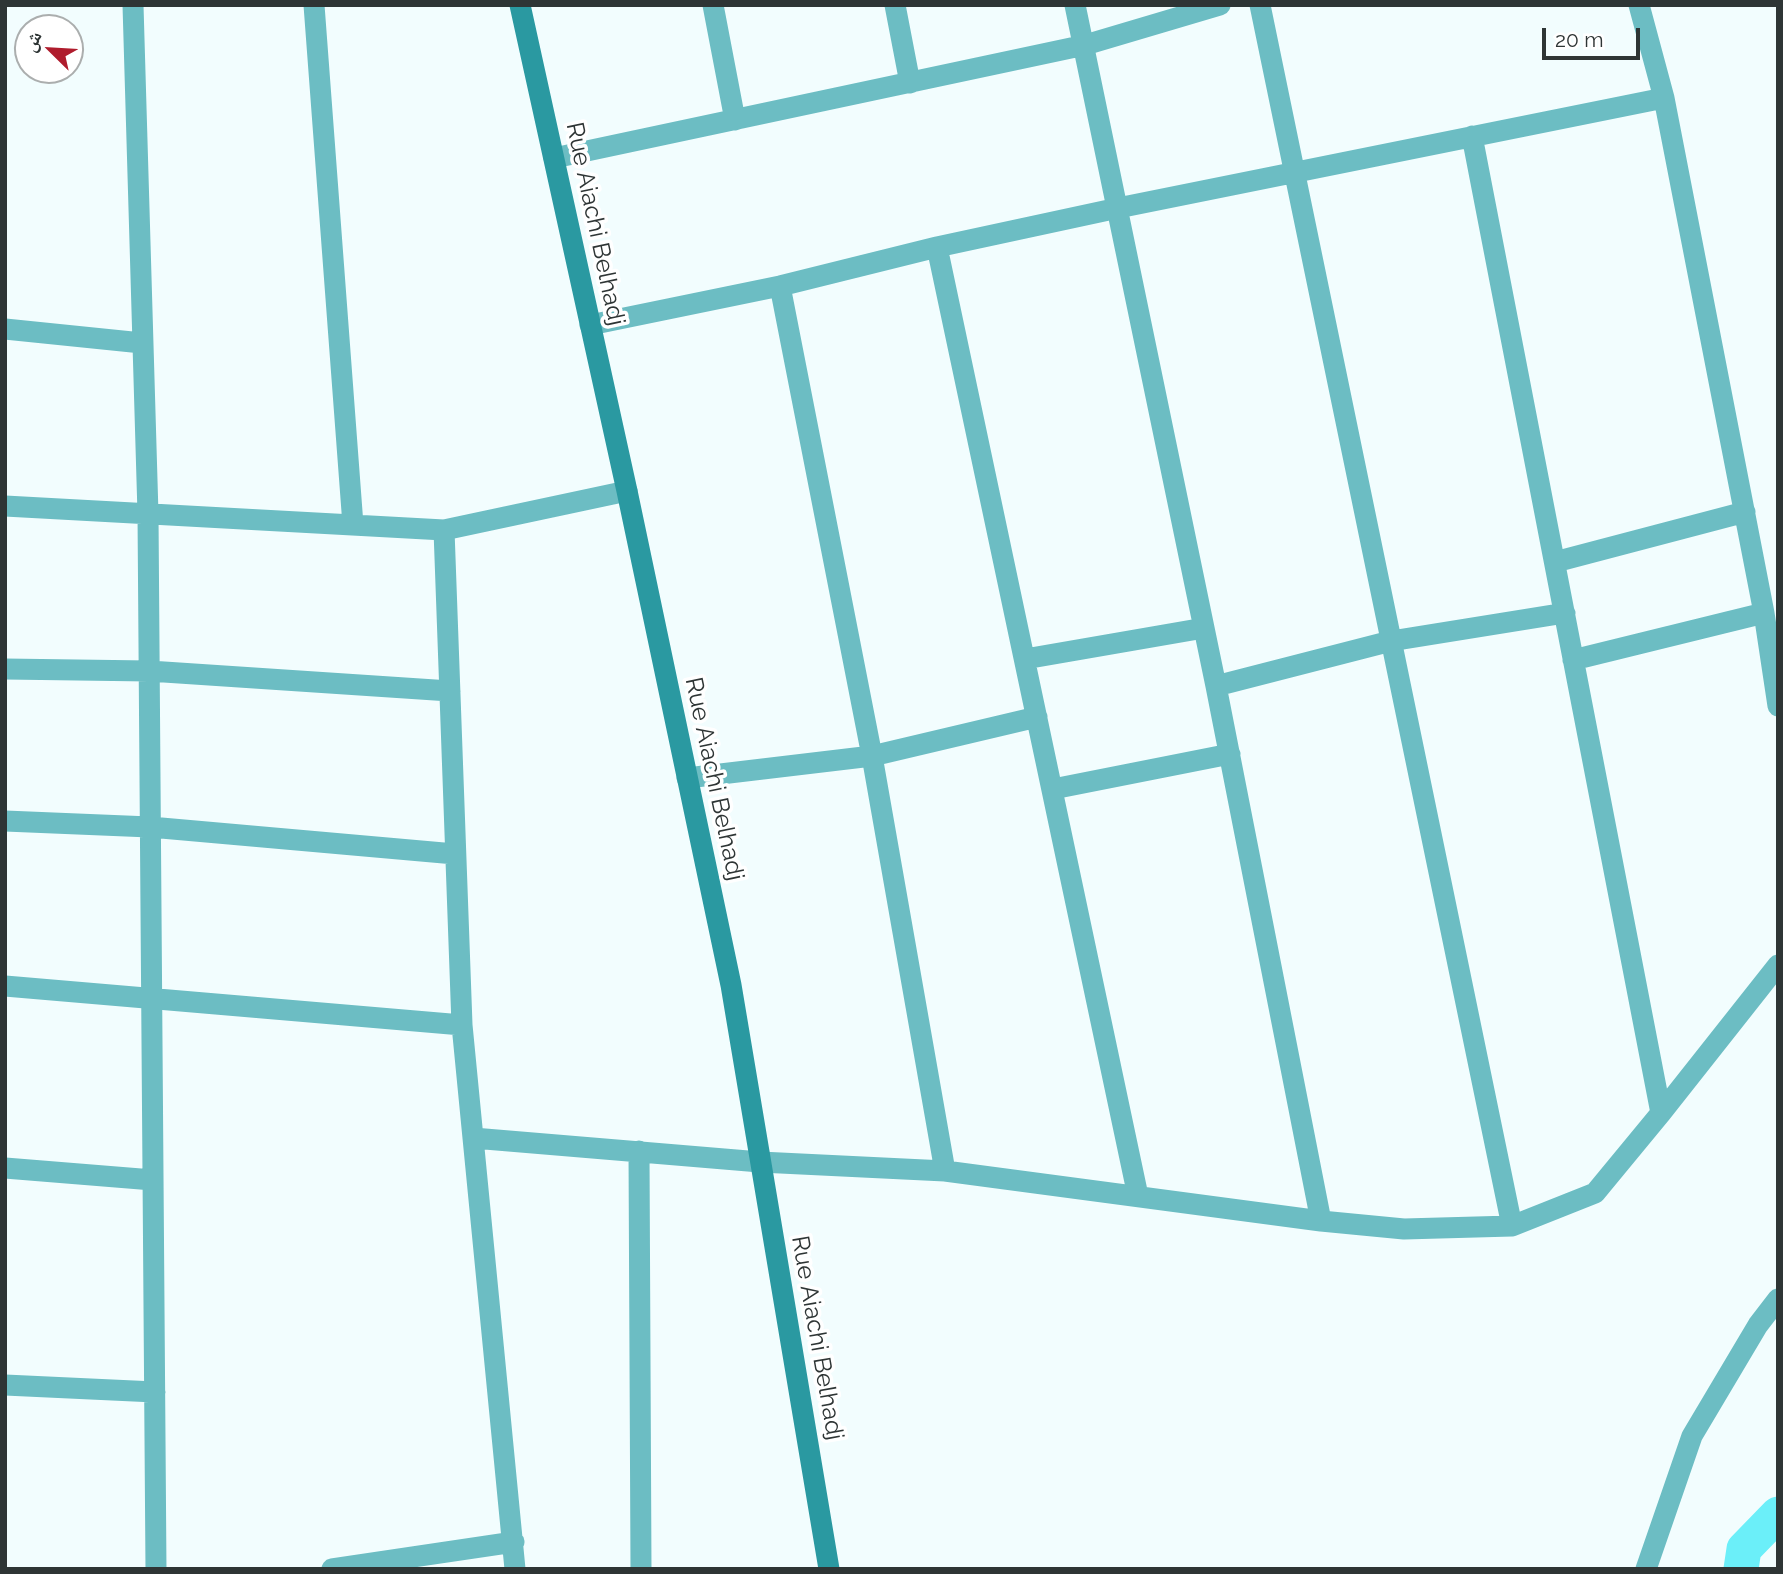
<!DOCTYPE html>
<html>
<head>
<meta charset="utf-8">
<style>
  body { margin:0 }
  #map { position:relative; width:1783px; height:1574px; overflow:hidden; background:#f2fdfe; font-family:Raleway,"Noto Naskh Arabic",sans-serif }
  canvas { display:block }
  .frame { position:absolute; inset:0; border:7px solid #2e3535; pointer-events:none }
  .north { position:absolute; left:14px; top:14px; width:70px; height:70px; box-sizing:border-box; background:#fff; border:2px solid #abaeae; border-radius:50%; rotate:294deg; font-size:19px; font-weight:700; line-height:28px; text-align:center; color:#2e3535 }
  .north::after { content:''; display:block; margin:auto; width:24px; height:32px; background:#af1c2d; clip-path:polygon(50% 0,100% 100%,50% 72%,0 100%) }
  .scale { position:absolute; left:1542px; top:28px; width:98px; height:32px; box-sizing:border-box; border:4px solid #2e3535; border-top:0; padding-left:9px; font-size:21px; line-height:24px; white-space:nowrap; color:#2e3535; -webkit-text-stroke:5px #fff; paint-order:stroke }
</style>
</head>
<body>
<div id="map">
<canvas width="1783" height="1574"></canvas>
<div class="frame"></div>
<div class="north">ش</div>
<div class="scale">20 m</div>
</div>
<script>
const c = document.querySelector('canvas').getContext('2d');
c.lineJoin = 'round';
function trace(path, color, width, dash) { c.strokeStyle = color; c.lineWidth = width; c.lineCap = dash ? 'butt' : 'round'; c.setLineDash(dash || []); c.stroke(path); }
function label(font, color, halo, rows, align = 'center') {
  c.font = font + ' Raleway,sans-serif'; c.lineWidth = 7; c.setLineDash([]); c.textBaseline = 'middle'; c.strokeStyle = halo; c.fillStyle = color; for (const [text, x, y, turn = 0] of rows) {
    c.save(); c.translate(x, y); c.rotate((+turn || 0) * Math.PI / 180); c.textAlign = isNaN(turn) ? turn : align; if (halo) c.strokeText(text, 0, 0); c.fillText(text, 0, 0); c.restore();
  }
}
trace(new Path2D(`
  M1741,1569l3,-20 34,-35`), '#6beff9', 35);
trace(new Path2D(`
  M133,5l15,509 8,1055
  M314,5l39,520
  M713,5l22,115
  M895,5l15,78
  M1075,5l141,681 105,535
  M1260,5l252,1221
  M1639,5l25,93 100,515 14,93
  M1472,136l189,977
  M554,158l531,-113 135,-40
  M937,247l201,949
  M780,286l92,470 73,415
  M590,325l190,-39 157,-39 181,-39 546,-110
  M5,329l137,14
  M5,506l439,24 183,-39
  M444,530l18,495 53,544
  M1555,562l190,-50
  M1025,659l179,-31
  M1573,660l191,-47
  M5,669l144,2 301,20
  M1216,686l175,-45 174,-28
  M687,778l185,-22 165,-39
  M1053,789l177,-35
  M5,821l145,6 305,27
  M5,986l457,39
  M473,1138l287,24 185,9 376,50 83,8 108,-3 83,-33 66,-80 117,-148
  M639,1151l2,418
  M5,1168l148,12
  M5,1385l150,7
  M332,1569l182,-27
  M1646,1569l46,-133 66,-111 20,-26`), '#6cbdc3', 21);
trace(new Path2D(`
  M520,5l107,486 104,494 98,584`), '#2a99a1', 21);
label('24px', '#2e3535', '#fff', [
  ["Rue Aiachi Belhadj",595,224,78],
  ["Rue Aiachi Belhadj",714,779,78],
  ["Rue Aiachi Belhadj",817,1338,80]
]);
</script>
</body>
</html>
